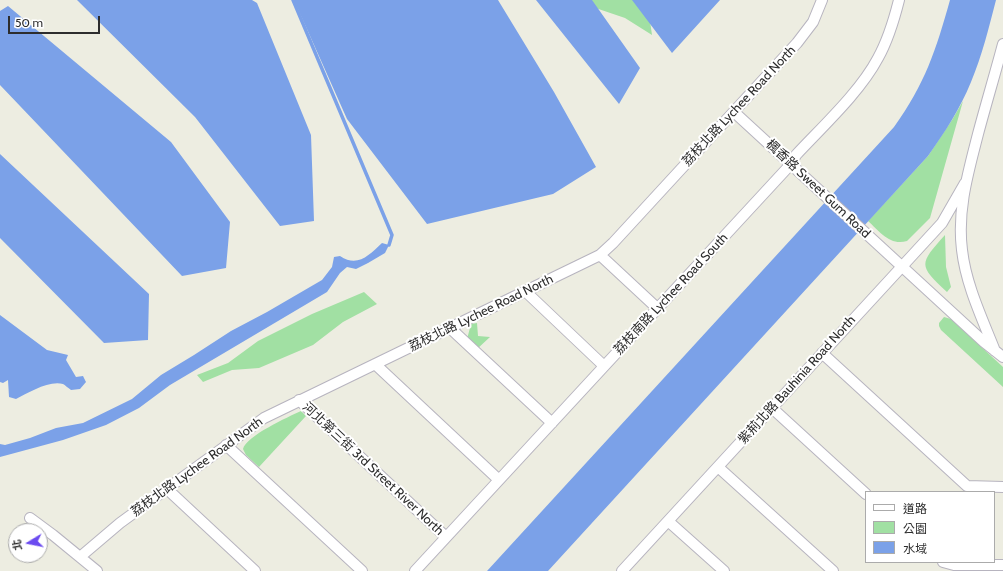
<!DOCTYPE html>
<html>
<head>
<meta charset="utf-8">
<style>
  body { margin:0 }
  #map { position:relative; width:1003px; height:571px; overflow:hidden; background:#edede1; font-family:Cabin,"Noto Sans TC",sans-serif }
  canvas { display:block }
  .legend { position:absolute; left:865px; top:491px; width:130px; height:72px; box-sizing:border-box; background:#fff; border:1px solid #ababab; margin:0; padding:5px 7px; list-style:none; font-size:12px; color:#2d2d2d }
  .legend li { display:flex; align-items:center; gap:8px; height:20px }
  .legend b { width:20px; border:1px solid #ababab }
  .north { position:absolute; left:8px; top:523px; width:40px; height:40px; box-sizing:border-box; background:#fff; border:1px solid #ababab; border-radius:50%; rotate:260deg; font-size:11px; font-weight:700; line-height:16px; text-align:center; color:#2d2d2d }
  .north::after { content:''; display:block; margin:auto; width:14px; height:18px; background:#6b4bf0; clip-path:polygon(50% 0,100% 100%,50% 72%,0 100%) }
  .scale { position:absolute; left:8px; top:16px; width:92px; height:18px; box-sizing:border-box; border:2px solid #2d2d2d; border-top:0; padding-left:5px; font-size:12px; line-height:14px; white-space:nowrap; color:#2d2d2d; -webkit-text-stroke:3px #fff; paint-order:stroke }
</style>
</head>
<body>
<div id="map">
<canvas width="1003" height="571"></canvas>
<ul class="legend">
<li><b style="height:5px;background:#fff"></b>道路</li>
<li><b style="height:11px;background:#a1e0a3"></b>公園</li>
<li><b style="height:11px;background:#7ba1e8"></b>水域</li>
</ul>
<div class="north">北</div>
<div class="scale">50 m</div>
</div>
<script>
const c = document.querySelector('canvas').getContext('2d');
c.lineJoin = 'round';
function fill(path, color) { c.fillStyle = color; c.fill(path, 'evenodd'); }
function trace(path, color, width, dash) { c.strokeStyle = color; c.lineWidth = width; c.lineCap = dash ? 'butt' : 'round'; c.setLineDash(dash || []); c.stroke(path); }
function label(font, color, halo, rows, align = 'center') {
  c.font = font + ' Cabin,"Noto Sans TC",sans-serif'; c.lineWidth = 4; c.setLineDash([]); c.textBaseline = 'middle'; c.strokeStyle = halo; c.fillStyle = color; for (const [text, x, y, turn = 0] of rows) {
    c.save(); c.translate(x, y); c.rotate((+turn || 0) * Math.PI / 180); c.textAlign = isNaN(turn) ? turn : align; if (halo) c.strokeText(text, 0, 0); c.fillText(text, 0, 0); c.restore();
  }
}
fill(new Path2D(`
  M572,0h75l5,35 -27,-17z
  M963,101l-33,117 -23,23c-17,5 -27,-9 -39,-20l60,-65 24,-36z
  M945,235l1,32 5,20 -4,5c-29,-27 -28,-28 -2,-57z
  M364,292l13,12 -34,18 -30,23 -54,23 -27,2 -29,12 -6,-7 31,-12 30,-22 54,-27z
  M944,317l7,2 52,48v20l-62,-57 -2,-4v-3z
  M477,323l1,13 12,1 -14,13 -10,-7 5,-19z
  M301,411l5,5 -47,51 -13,-12 -3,-6c3,-13 45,-32 58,-38z`), '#a1e0a3');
fill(new Path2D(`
  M77,0h175l5,3 54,132 3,86 -34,5 -85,-109z
  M294,0h204l56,92 42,75 -43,27 -126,30 -80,-105z
  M536,0h56l48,68 -21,36z
  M632,0h88l-48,53z
  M950,0h46c-7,27 -14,56 -25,82 -11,27 -26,50 -43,74l-380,415h-61l407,-444c31,-43 42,-77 56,-127z
  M8,6l163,136 59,80 -4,46 -44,8 -182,-191v-74z
  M0,154l149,140 -1,46 -44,3 -104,-105z
  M382,243l7,2 -4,8 -17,10 -12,6 -9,-2 -7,6 -13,19 -157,93 -31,23 -33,17 -43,15 -63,17v-13l5,1 25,-7 26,-10 27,-5 49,-24 29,-24 33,-20 37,-24 36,-19 55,-32 10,-13 2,-10 6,-1c18,12 29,-1 42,-13z
  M0,315l47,35 21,5 -2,5 10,17 7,-1 3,6 -6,7 -9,1c-3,-2 -6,-5 -8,-6 -14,-4 -35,9 -47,15l-7,-2 -1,-17 -5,3 -3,-1z`), '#7ba1e8');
trace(new Path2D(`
  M293,0l99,235 -3,10`), '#7ba1e8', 3.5);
const street = new Path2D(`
  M734,112l250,230 19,15
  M600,255l57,53
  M525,291l79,75
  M450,328l102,95
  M995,351c-13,-33 -29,-66 -33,-101 -5,-40 6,-77 16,-116 8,-30 17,-60 25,-90
  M822,353l145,133 36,1
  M375,364l124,116
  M299,400l147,137
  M772,408l94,86
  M226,445l136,126
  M718,467l115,104
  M166,488l89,83
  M30,518l23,17 44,36
  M668,521l56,50
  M80,557l40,-34 144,-105 336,-163 13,-12 184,-200 16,-21 9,-22
  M943,562l11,3h49
  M415,571l376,-407 5,-9c27,-29 64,-63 82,-97 10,-18 16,-38 21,-58
  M622,571l320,-348 23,-40`);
trace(street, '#b7b4bf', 12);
trace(street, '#fff', 10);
label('13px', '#2d2d2d', '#fff', [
  ["荔枝北路 Lychee Road North",739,106,-47],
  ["楓香路 Sweet Gum Road",818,189,43],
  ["荔枝南路 Lychee Road South",671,294,-47],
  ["荔枝北路 Lychee Road North",481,313,-26],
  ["紫荊北路 Bauhinia Road North",797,380,-48],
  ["荔枝北路 Lychee Road North",197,467,-36],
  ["河北第三街 3rd Street River North",373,469,43]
]);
</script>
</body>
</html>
